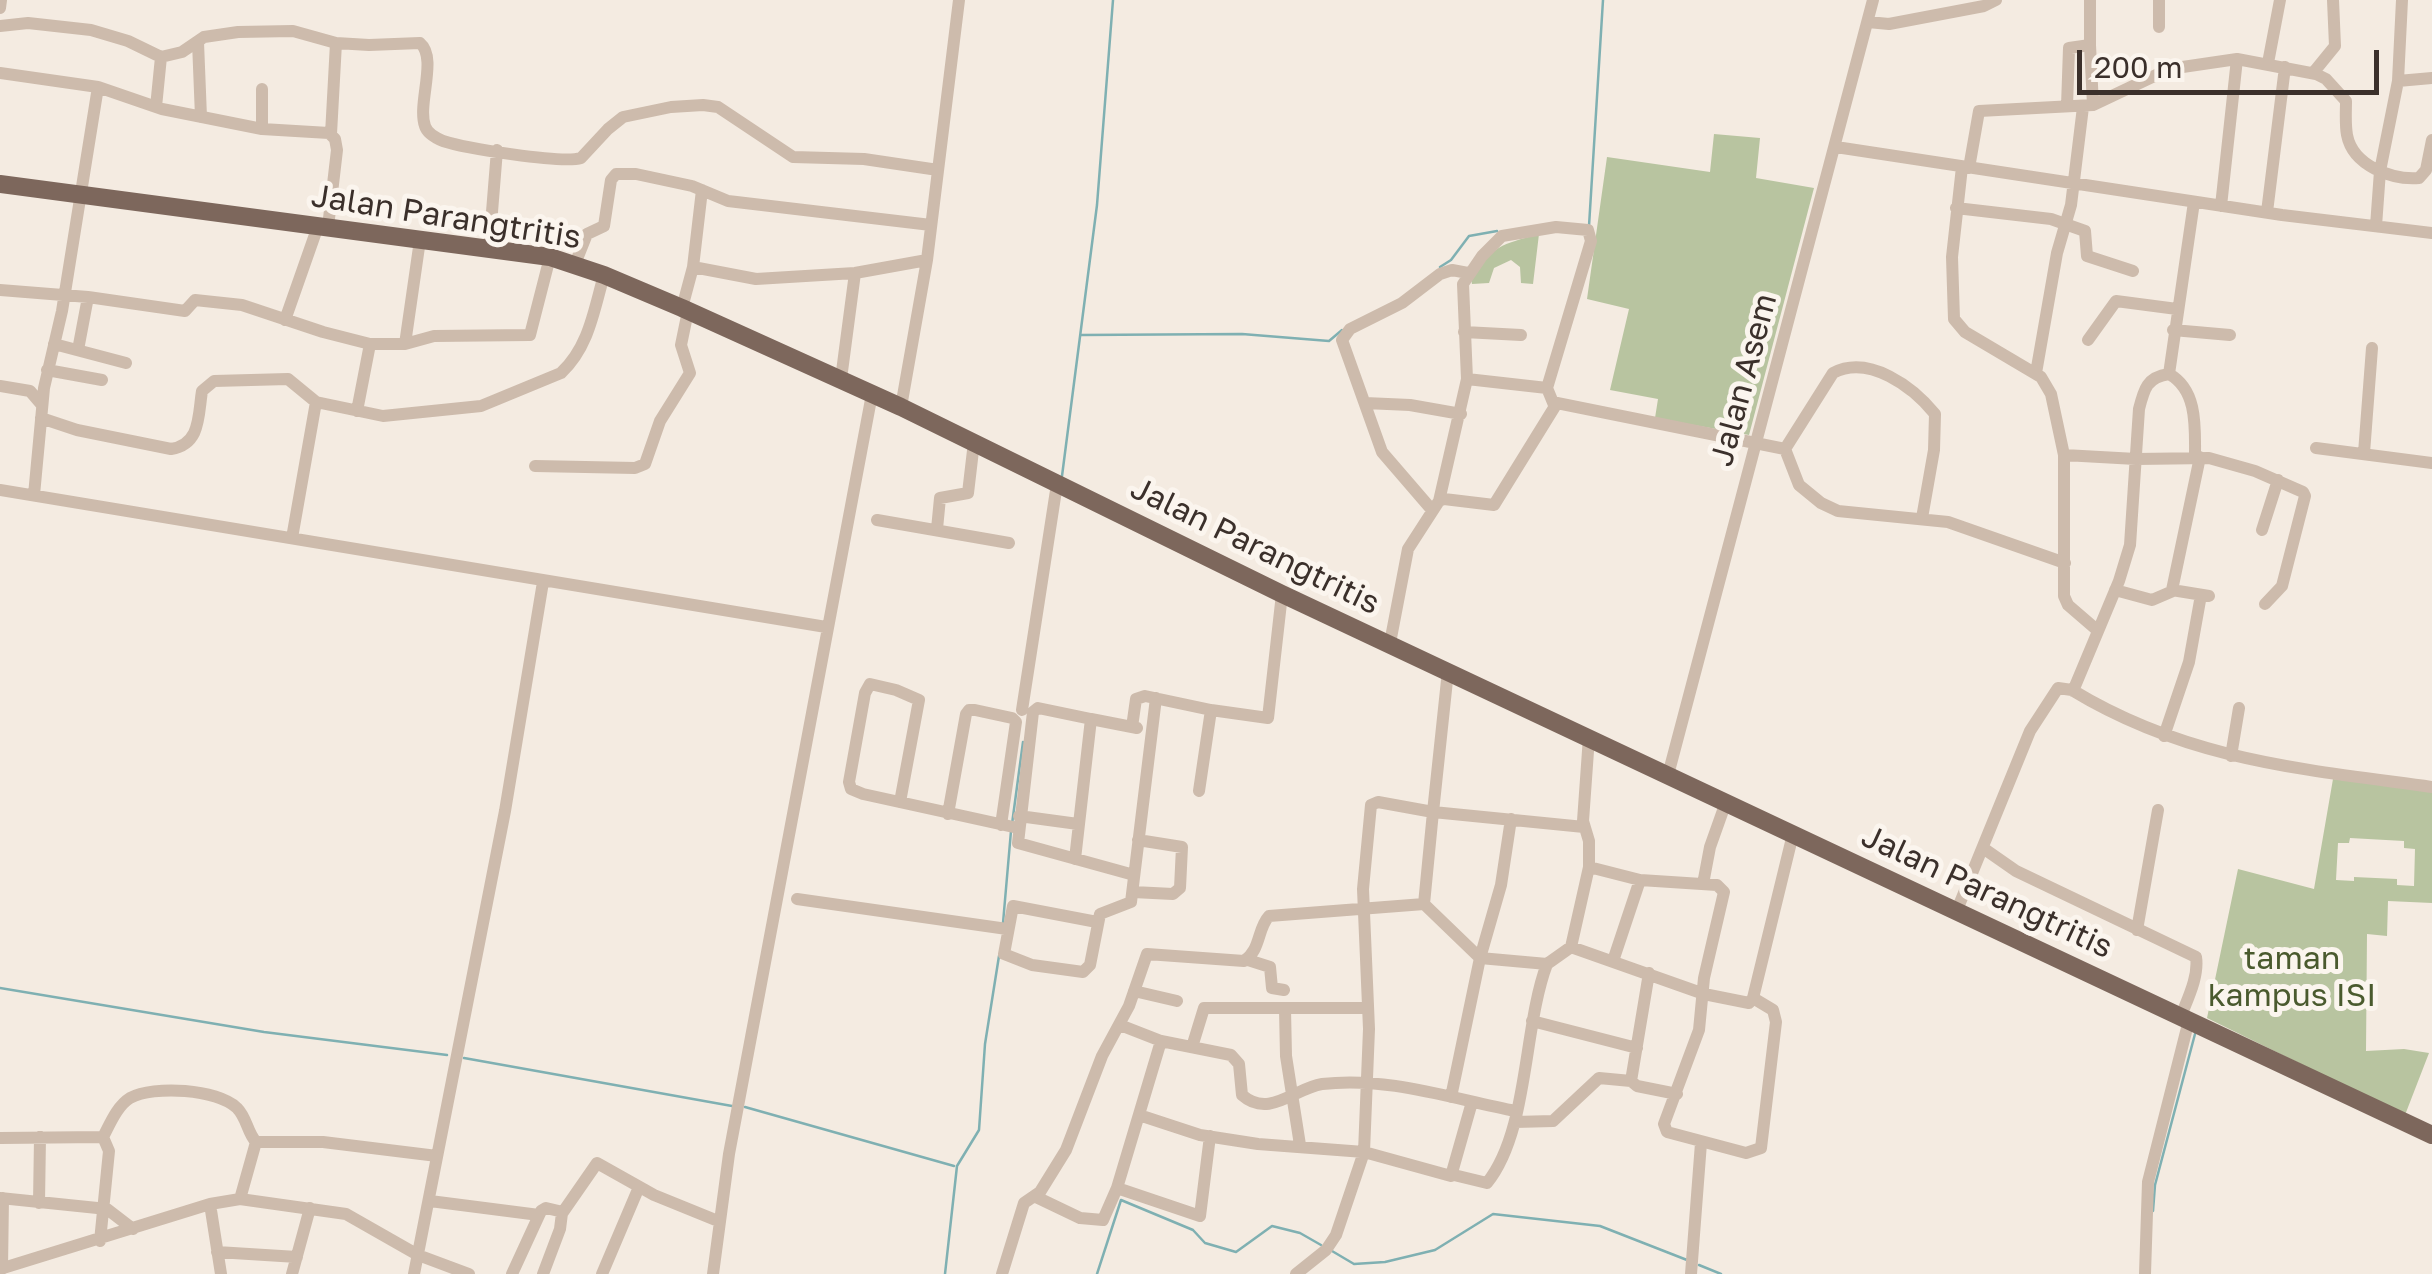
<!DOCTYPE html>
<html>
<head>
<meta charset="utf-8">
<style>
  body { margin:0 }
  #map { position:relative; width:2432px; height:1274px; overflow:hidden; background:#f4ebe1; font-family:"Golos Text",sans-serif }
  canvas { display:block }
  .scale { position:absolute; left:2077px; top:50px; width:302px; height:45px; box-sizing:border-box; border:5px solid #3b302b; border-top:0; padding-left:12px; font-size:30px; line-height:35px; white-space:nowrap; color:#3b302b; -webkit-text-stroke:8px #fbf5ee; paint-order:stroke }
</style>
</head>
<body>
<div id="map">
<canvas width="2432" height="1274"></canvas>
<div class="scale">200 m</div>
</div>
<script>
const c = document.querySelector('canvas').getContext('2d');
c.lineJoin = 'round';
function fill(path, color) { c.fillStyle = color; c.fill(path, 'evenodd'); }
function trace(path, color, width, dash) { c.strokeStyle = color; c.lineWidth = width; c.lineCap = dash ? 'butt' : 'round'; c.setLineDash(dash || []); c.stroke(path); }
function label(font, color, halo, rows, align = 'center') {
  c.font = font + ' "Golos Text",sans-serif'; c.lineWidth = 10; c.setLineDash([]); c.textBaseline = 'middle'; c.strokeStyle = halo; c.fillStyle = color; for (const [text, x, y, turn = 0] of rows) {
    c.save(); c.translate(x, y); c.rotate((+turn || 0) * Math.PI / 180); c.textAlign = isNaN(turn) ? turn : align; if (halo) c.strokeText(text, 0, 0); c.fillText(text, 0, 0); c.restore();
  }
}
fill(new Path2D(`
  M1714,134l46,4 -4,40 58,10 -65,247 -94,-17 3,-19 -48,-9 19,-81 -42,-10 20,-142 103,15z
  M1539,234l-6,50 -12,-1 -1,-16 -9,-7 -17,8 -5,15 -17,1 -1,-6c23,-33 29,-33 68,-44z
  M2333,779l99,12v112l-44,-2 -1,35 -20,-2 -1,117 38,-2 25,4 -24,62 -198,-97 31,-149 76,20zM2350,838l54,3v7l11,1 -1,37 -17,-1v-6l-43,-2v4l-18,-1 2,-37h11z`), '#b8c4a0');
trace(new Path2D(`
  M1589,226l14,-226
  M1440,267l11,-7 18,-24 28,-5
  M1081,335l161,-1 87,7 13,-11
  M1062,476l35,-271 16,-205
  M1012,824l11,-82
  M1003,923l8,-92
  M0,988l264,44 183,23
  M464,1058l268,48
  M745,1107l209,59
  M2153,1211l2,-26 40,-151
  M1332,1251l22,13 31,-2 50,-12 58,-36 107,12 87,34
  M1699,1265l22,9
  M945,1274l12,-108 22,-36 6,-86 14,-88
  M1097,1274l24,-74 72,30 12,13 31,9 36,-26 28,7 21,12`), '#7fb0b2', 2.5);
trace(new Path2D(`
  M0,8l1,-8
  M1868,22l21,2 95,-18 12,-6
  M0,26l28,-3 63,7 37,11 33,16 21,-5 22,-15 34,-5 55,-1 43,12 33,2 51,-2c18,15 -3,61 5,83 2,7 11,12 18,15 21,7 119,23 138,17l27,-29 15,-12 48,-10 32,-2 15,2 75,50 71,2 74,11
  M2159,27v-27
  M198,42l3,75
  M2090,45l3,60
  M2268,63l12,-63
  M0,73l98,14 64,22 100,20 67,4 6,6 2,11 -9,77
  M2313,73l22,-27 -2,-46
  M2398,81l34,-3
  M262,89v40
  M2067,106l2,-58 21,-3v-45
  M156,107l5,-50
  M331,134l5,-91
  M1836,147l446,68 150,18
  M1962,167l-10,90 2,62 11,13 76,45 10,17 13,61v141l4,9 29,25
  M1969,168l10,-57 114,-6 76,-36 68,-10 79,15 10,5 20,22c0,11 -1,23 1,34 6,31 45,45 72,43l7,-8 6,-30
  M2221,206l16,-147
  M1956,208l95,11 34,12 2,25 46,15
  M2267,212l18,-145
  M2376,226l4,-55 18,-90 4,-81
  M489,249l8,-99
  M575,264l12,-30 17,-8 7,-46 5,-6h20l56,12 36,15 203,24
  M693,267l63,12 99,-6 72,-13
  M0,290l88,7 97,14 10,-11 47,5 81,27 47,12
  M682,308l11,-41 9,-77
  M285,320l33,-94
  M2173,330l57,5
  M1464,332l57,3
  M2088,340l28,-39 61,8
  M54,344l72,19
  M405,344l15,-104
  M78,350l10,-53
  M47,370l55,10
  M2036,373l21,-120 14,-48 12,-98
  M2169,374l25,-172
  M841,379l14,-106
  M1467,379l80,9
  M0,386l30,5 12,14
  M1365,403l45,2 51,9
  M901,407l26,-147 32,-260
  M357,411l13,-67h35l29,-8 96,-1 20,-78
  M41,418l36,12 94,19c30,-5 27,-33 31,-58l12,-10 74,-2 28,23 67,14 98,-10 80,-33c28,-26 33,-63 43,-98
  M2316,448l116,15
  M1785,449l14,36 22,18 17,8 110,11 117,41
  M1785,449l48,-76c36,-19 80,14 102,41l-1,36 -12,68
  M2364,453l8,-105
  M2064,455l72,4 73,-1 46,13 48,21 2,4 -23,90 -17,18
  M2200,457l-28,133 37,6
  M535,466l100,2 10,-4 15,-43 30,-48 -9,-28 7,-34
  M0,490l826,137
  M34,495l10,-107 18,-77 36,-224
  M1439,501l28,-122 -4,-95 19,-28 20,-20 54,-9 32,3 3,11 -44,147 7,17
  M1432,510l-50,-58 -40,-112 8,-11 52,-26 38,-29 12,-4 16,3
  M877,520l132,23
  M937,529l3,-31 28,-5 6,-51
  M2262,530l16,-50
  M292,538l24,-136
  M2115,590l37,10 21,-9
  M1390,643l18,-94 31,-48 5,-2 50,6 63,-102 228,46
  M1448,671l-15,141 151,15
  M2073,691l46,-110 11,-36 9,-136c5,-20 8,-32 30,-35 29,16 26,54 26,83
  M1022,710l35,-226
  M1091,719l-53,-11 -5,4 -15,131 116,32
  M1132,727l4,-28 9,-3 66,14 57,8 14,-124
  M2164,736l25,-74 12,-67
  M2231,756l8,-48
  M1668,775l205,-775
  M1199,791l12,-81
  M900,802l19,-102 -23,-10 -26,-6 -5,9 -16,89 2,7 12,5 155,34
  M948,814l18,-100 3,-4h6l37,8 4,4 -15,103
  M1019,816l59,8
  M1983,848l33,23 180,86c3,19 -8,41 -15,59
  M1075,859l16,-140 46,9
  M1589,867l51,13 77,5 7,7 -20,86 -5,52 -35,94 3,8 79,21 15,-5 15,-126 -3,-12 -20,-12
  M1703,884l7,-37 16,-45
  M1133,892l40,2 7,-6 2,-41 -44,-7
  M797,899l210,30
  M1957,910l73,-179 28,-43 14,2c115,70 229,79 360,97
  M1097,922l-84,-16 -9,48 28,11 51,7 7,-7 10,-51 31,-12 25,-204
  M2137,930l21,-120
  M1571,947l133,47 45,9 4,-5 40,-164
  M1248,960l22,7 2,21 12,2
  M1613,961l27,-81
  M1649,973l-18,108 6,5 40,8
  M1134,991l43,10
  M1285,1009l1,47 14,89
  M1532,1021l105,27
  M1120,1025l41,16 70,14 8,9 3,31c27,24 53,-7 80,-11 65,-8 131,15 194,27
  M1192,1047l12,-39h164
  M1451,1097l29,-139 21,-73 10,-66
  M1139,1115l61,20 58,9 106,8 87,24 21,-74
  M1515,1122l38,-1 46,-43 32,3
  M0,1138l103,-1c7,-13 14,-31 27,-39 24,-13 87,-9 107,10 10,10 10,24 19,34
  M256,1142h67l114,14
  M1454,1175l33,8c42,-52 36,-156 60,-219
  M1117,1188l83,28 10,-80
  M1034,1196l46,22 23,2 14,-32 44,-147
  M0,1198l107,11 26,20
  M240,1199l16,-57
  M430,1201l109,14
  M39,1203l1,-66
  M210,1204l11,70
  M100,1241l9,-90 -6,-14
  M217,1252l80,5
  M0,1269l210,-65 30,-5 106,15 72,41 51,19
  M2,1269l1,-71
  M292,1274l18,-66
  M414,1274l91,-463 38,-229
  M512,1274l29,-63 5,-3 17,4 34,-49 57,32 64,26
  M543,1274l17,-45 2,-16
  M602,1274l37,-87
  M713,1274l16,-120 143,-760
  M1002,1274l22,-71 16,-11 26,-42 36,-94 27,-50 18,-52 97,7c17,-11 13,-32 25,-45l155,-12
  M1296,1274l30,-24 10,-15 28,-83 5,-123 -6,-140 8,-84 7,-3 55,10 -9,92 56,54 67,6 24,-17 18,-80v-26l-6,-20 6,-84
  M1691,1274l10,-131
  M2145,1274l3,-92 41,-162`), '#cdbbac', 12);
trace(new Path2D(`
  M0,184l550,73 54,18 78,33 219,99 381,187 1150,541`), '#7d675c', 18);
label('32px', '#3b302b', '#fbf5ee', [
  ["Jalan Parangtritis",446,217,9],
  ["Jalan Asem",1744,380,-75],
  ["Jalan Parangtritis",1255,546,26],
  ["Jalan Parangtritis",1987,892,25]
]);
label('32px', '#4a5a2e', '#fbf5ee', [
  ["taman",2292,959],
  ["kampus ISI",2292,996]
]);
</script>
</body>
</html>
